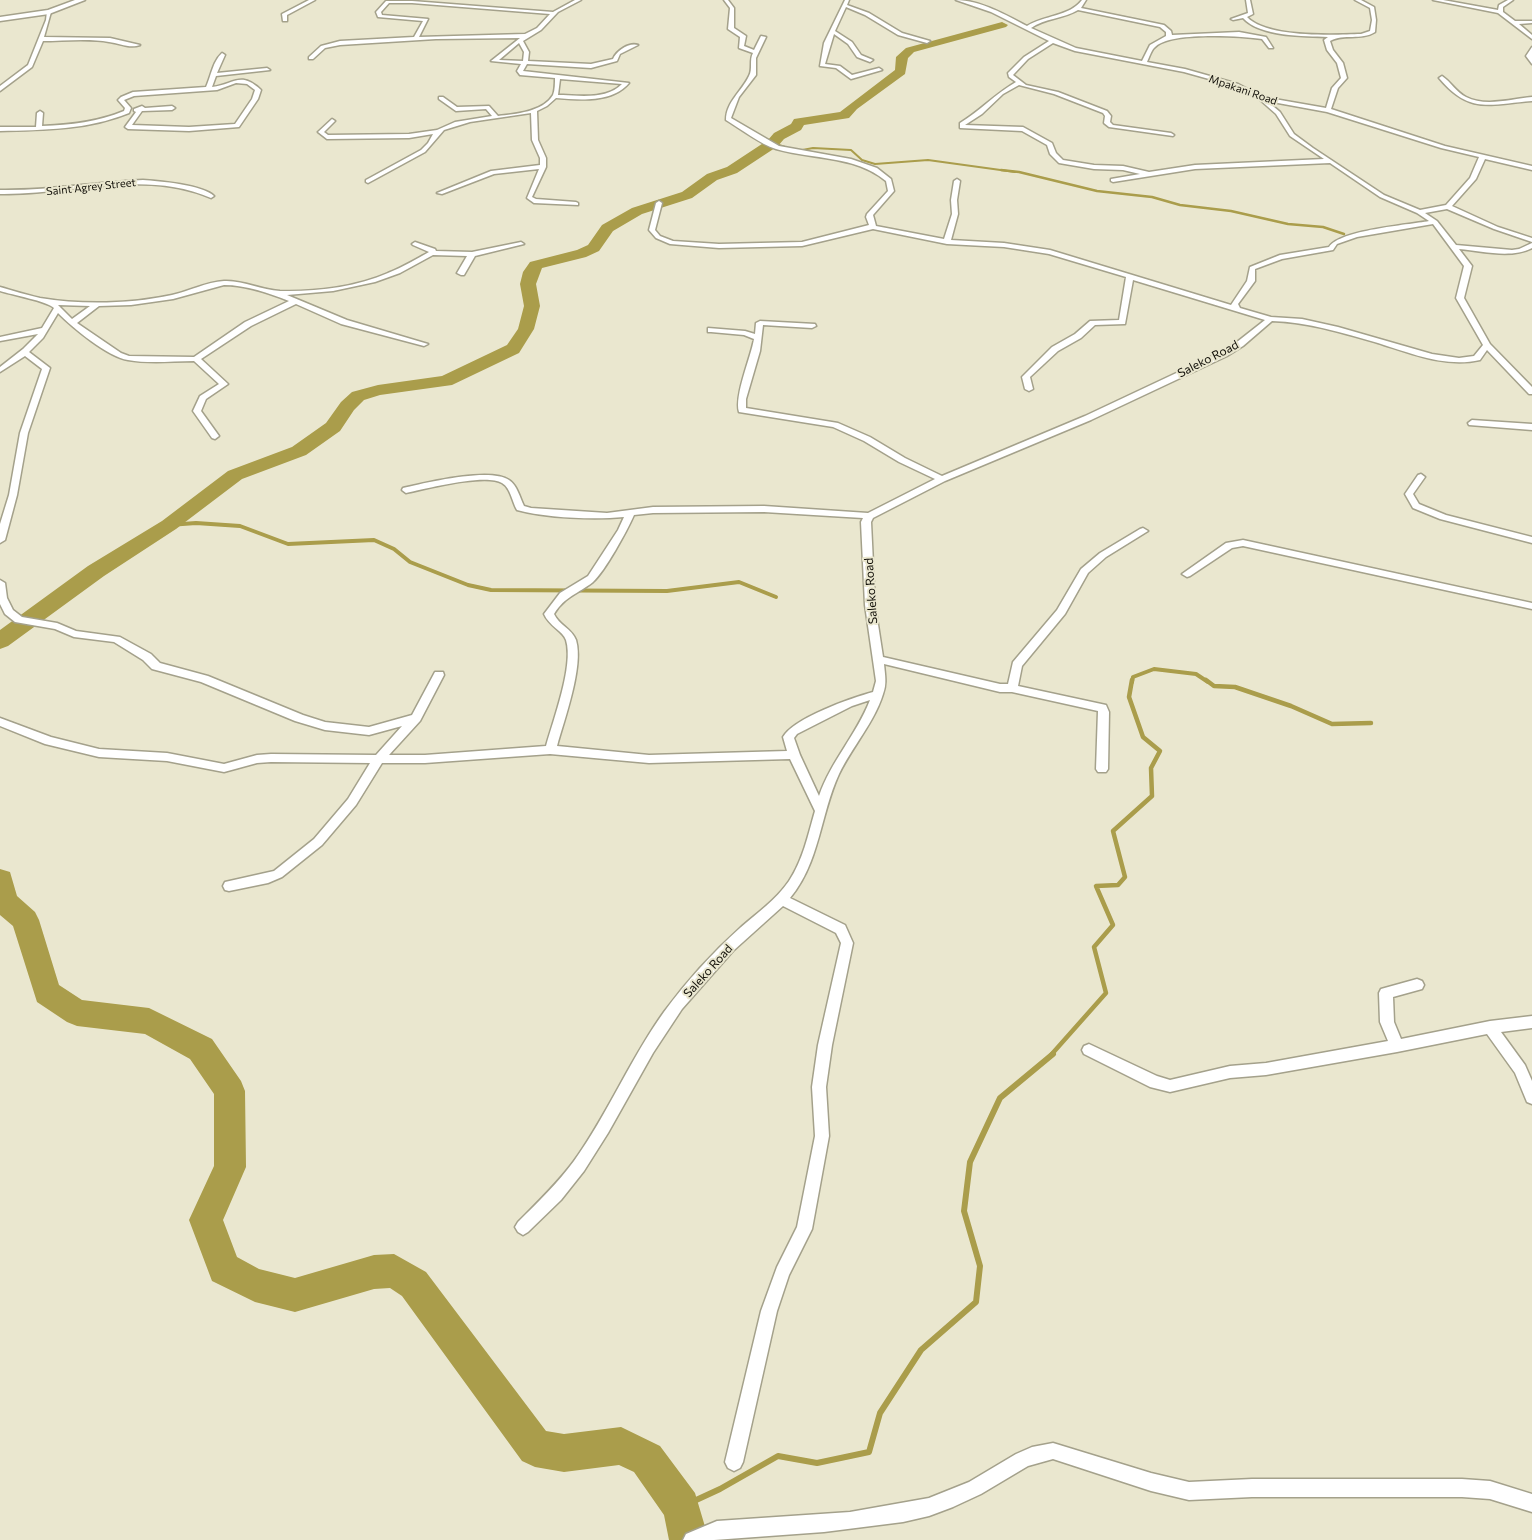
<!DOCTYPE html>
<html>
<head>
<meta charset="utf-8">
<style>
  body { margin:0 }
  canvas { display:block; background:#eae7cf }
</style>
</head>
<body>
<canvas width="1532" height="1540"></canvas>
<script>
const c = document.querySelector('canvas').getContext('2d');
c.lineJoin = 'round';
function trace(path, color, width, dash) { c.strokeStyle = color; c.lineWidth = width; c.lineCap = dash ? 'butt' : 'round'; c.setLineDash(dash || []); c.stroke(path); }
function fill(path, color) { c.fillStyle = color; c.fill(path, 'evenodd'); }
function label(font, color, halo, rows, align = 'center') {
  c.font = font + ' Commissioner,sans-serif'; c.lineWidth = 4; c.setLineDash([]); c.textBaseline = 'middle'; c.strokeStyle = halo; c.fillStyle = color; for (const [text, x, y, turn = 0] of rows) {
    c.save(); c.translate(x, y); c.rotate((+turn || 0) * Math.PI / 180); c.textAlign = isNaN(turn) ? turn : align; if (halo) c.strokeText(text, 0, 0); c.fillText(text, 0, 0); c.restore();
  }
}
trace(new Path2D(`
  M773,143l24,8 16,-3 38,2 11,10 13,4 53,-4 87,12`), '#aa9d4b', 2);
trace(new Path2D(`
  M1001,170l18,2 78,19 55,6 28,8 51,6 57,13 35,3 21,7`), '#aa9d4b', 2.5);
trace(new Path2D(`
  M169,525l27,-2 44,3 48,18 86,-4 20,9 16,13 58,23 23,5 176,1 72,-9 37,15
  M1132,682l1,-5 21,-8 42,5 12,8`), '#aa9d4b', 4);
trace(new Path2D(`
  M1206,680l8,6 21,1 56,19 41,18 39,-1
  M1051,1055l55,-62 -12,-46 19,-22 -17,-39 22,-1 7,-8 -12,-46 39,-35 -1,-28 9,-17 -17,-14 -14,-40 3,-17`), '#aa9d4b', 4.5);
trace(new Path2D(`
  M681,1507l39,-18 58,-33 39,7 52,-11 11,-39 41,-63 55,-48 4,-36 -16,-55 6,-49 30,-64 53,-44`), '#aa9d4b', 6);
fill(new Path2D(`
  M1002,22l6,3 -2,2 -92,25 -6,6 -3,16 -48,35 -8,9 -45,7 -3,5 -17,9 -6,7 -41,27 -20,7 -25,18 -50,16 -29,17 -14,20 -13,6 -44,11 -6,16 4,22 -6,23 -15,24 -67,32 -72,10 -16,5 -10,10 -14,21 -34,24 -64,24 -66,50 -72,47 -96,70 -8,3v-19l88,-64 74,-45 66,-50 64,-24 34,-24 15,-21 11,-10 26,-7 64,-9 65,-31 11,-16 6,-23 -4,-22 3,-12 7,-10 47,-12 11,-5 14,-20 30,-17 50,-16 25,-18 20,-7 41,-27 6,-7 17,-9 3,-5 46,-7 55,-42 1,-13 10,-9z
  M0,869l10,3 7,24 18,16 4,8 20,65 23,15 67,8 63,31 29,42 4,10 1,76 -23,53 14,37 22,12 36,9 79,-23 20,-1 32,18 120,159 18,3 57,-7 39,19 35,47 14,47h-40l-5,-25 -30,-43 -15,-7 -55,7 -29,-5 -13,-6 -120,-165 -12,-8 -16,1 -79,23 -40,-10 -43,-21 -23,-61 25,-54v-72l-24,-35 -45,-25 -68,-8 -10,-4 -30,-20 -24,-76 -13,-11z`), '#aa9d4b');
const street = new Path2D(`
  M309,0h6l-26,14 -2,1v6h-4l-1,-7z
  M575,0h6l-23,12 -17,18 -18,11 6,11 -1,9 63,3 22,-5c3,-8 16,-17 25,-14l-18,9 -3,7 -26,7 -64,-4 -4,7 106,12c-17,20 -49,17 -73,15l-9,8 -10,5 1,29 8,18v9l-14,30 4,2 40,3 2,1v2l-44,-2 -7,-5 12,-29 -45,5 -52,20 -5,-1 54,-22 49,-6v-7l-8,-18 -1,-27 -61,9 -26,8 -19,22 -57,31 -2,-1v-2l55,-30 7,-7 5,-9 -24,4 -82,1 -9,-7 14,-13 3,2 -11,11 4,3 81,-1 28,-4 18,-8 37,-6 -6,-7 -30,2 -17,-12v-2h4l14,10 32,-1 9,10c17,-2 45,-4 55,-21 2,-5 2,-12 2,-17l-35,-3 -3,-4 4,-7 -30,-3 29,-23 -84,1 -96,6 -15,3 -12,11h-4v-2l12,-11 19,-5 74,-4 9,-16 -45,-4 -2,-5 10,-11h26l141,11zM389,3h23l138,11 -13,14 -12,6 -106,3 9,-18 -46,-4 -1,-3zM519,43l5,9 -1,9 -24,-1zM560,79l62,5c-14,15 -41,12 -59,11h-5z
  M724,0h4l6,8v20l12,8 -2,10 10,4 7,-14 5,1 -10,21v17l-17,22 -8,21 48,28 72,13 26,9 14,11 3,12 -21,24 3,11 68,13 8,-25 -1,-14 3,-19 3,-2 3,2 -3,19 1,14 -7,26 53,3 46,7 181,55 16,-24 3,-14 30,-12 49,-8c11,-17 78,-22 100,-26l-12,-8 -37,-16 -50,-34 -135,6 -82,13 -2,-1v-2l29,-5 -17,-4 -29,-1 -35,-6 -9,-9 -3,-9 -25,-14 -62,-3v-5c20,-12 35,-29 56,-41l-7,-5 -1,-4 16,-16 25,-16 -58,-29 -35,-12c24,0 50,15 71,26 17,-11 42,-9 55,-26h4l-5,8 83,17 7,6 1,4 67,-3 27,5 7,11h-4l-7,-9c-21,-3 -94,-8 -108,9 -3,3 -5,10 -7,14l38,7 53,15 25,13 63,11 6,-20 9,-10 -4,-15 -10,-13 -3,-10 4,-3c-24,-1 -68,0 -85,-19l-10,2 -2,-1 17,-6 -2,-13h4l3,14 -6,3c20,21 86,18 114,17l9,-3 2,-11 -2,-12 -15,-8h6l13,7 2,13 -1,12c-14,9 -31,1 -45,9l3,9 10,13 4,15 -9,10 -7,21 114,37 87,20v4l-47,-11 -9,20 -24,27 46,21 34,11v4l-38,-13 -47,-20 -22,4 12,8 19,24 56,5 7,-1 13,-6v5c-21,11 -50,3 -73,1l13,17 -8,32 26,46 42,43v7h-3l-42,-44 -7,10c-35,8 -70,-7 -102,-17 -35,-10 -70,-21 -106,-22l-29,25 -16,10 -136,64 -146,61 -72,37 -2,4 4,83 8,52 117,27h8l5,-22 44,-52 24,-41 19,-16 40,-24 3,-1 5,3 -42,26 -18,16 -23,41 -43,52 -4,20 88,19 3,7 -1,57 -2,3h-8l-2,-3 2,-58 -86,-19h-12l-116,-28c1,11 3,20 -1,30 -9,29 -31,53 -44,80 -19,41 -19,88 -49,124l55,27 8,18 -21,102 -6,42 3,49 -17,93 -23,46 -12,36 -34,151 -3,6 -6,3 -6,-3 -3,-6 36,-151 16,-44 20,-40 18,-91 -3,-49 6,-42 23,-102 -5,-10 -53,-27 -50,45 -51,58 -29,44 -45,80 -24,38 -23,29 -33,32 -5,3 -5,-3 -3,-5 3,-5c20,-20 40,-39 56,-61 34,-47 56,-102 90,-149 22,-30 48,-59 76,-84 17,-15 36,-28 49,-47 14,-21 19,-46 26,-70l-25,-52 -141,4 -99,-9 -125,9h-43l-26,42 -34,40 -40,32 -14,6 -39,8 -4,-1 -2,-4 2,-4 49,-11 40,-32 34,-40 22,-36 -99,-1 -14,1 -33,9 -57,-11 -68,-4 -54,-13 -45,-18v-8l51,19 48,12 68,4 57,11 33,-9 14,-1 105,1 26,-29 -33,9 -44,-5 -30,-9 -94,-39 -49,-13 -9,-9 -29,-18 -40,-5 -19,-8 -40,-7 -10,-8 -5,-10v-24l5,3 2,15 6,12 9,7 35,6 19,8 44,6 31,17 9,9 48,13 95,39 22,7 44,5 43,-12 23,-43h8l1,3 -24,46 -31,34h36l121,-9c7,-25 28,-81 20,-106 -3,-9 -17,-14 -22,-26l16,-21 28,-17 30,-46 6,-13c-30,3 -78,1 -107,-7 -5,-8 -6,-22 -15,-27 -17,-10 -76,6 -96,10l-4,-3 1,-2c22,-5 87,-21 106,-8 8,5 11,18 15,26l7,2 76,5 46,-6 111,-1 104,7 67,-34 -36,-17 -35,-21 -31,-14 -94,-15c-5,-16 12,-55 15,-73l-10,-4 -33,-3h-3v-4l37,3 10,3 1,-11 4,-2 55,3 1,2 -4,2 -49,-3 -3,26 -14,48v9l92,15 32,14 35,21 37,18 143,-60 136,-64 16,-10 28,-22 -132,-40 -8,44 -30,1 -14,13 -23,13 -28,26 3,12 -4,2 -4,-2 -3,-12 30,-30 23,-13 15,-13 29,-1 7,-43 -77,-23 -45,-7 -57,-3 -74,-15 -71,17 -83,2 -49,-4 -14,-6 -7,-8 7,-27 3,-2 3,2 -7,27 5,6 13,5 46,3 83,-2 67,-17 -3,-8 1,-3 21,-23 -2,-10c-32,-26 -72,-21 -110,-32 -16,-5 -35,-20 -50,-29 0,-18 16,-29 23,-44 4,-7 0,-16 4,-23l-14,-5 1,-11 -12,-8 2,-21zM1078,10l82,17 6,5v4l-16,9 -8,16 -66,-13 -45,-20c14,-10 32,-9 47,-18zM1053,43l22,8 109,21 50,14 25,13 17,15 14,22 34,23 -129,6 -46,7 -26,-6 -29,-1 -31,-5 -7,-7 -4,-10 -29,-16 -58,-2 17,-11 21,-20 16,-9 35,9 49,19 2,3 -1,7 5,4 64,9 1,-1 -3,-2 -58,-8 -3,-3 1,-6 -4,-5 -49,-19 -32,-7 -13,-10 15,-16zM1267,101l60,11 114,36 38,9 -9,21 -24,27 -26,5 -36,-15 -71,-47 -19,-14 -14,-22zM1433,224l31,42 -8,32 27,47 -9,11 -15,2 -27,-4 -94,-27 -36,-8 -31,-2 -31,-9 -2,-4 17,-23v-12l27,-10 51,-9 4,-6 20,-7zM764,512l99,6 -2,4 4,83 11,76 -3,11c-22,6 -79,26 -90,45l4,14 -138,4 -92,-9c7,-26 27,-80 19,-106 -4,-11 -17,-15 -22,-26 11,-18 24,-20 39,-32 12,-11 34,-51 41,-67l19,-2zM870,700c-13,34 -39,61 -51,96l-19,-41 -6,-17 3,-4 55,-28z
  M845,0h4l-2,5 22,8 33,20 28,8 -3,2 -29,-8 -33,-20 -19,-8 -11,24 17,11 9,13 12,5 -3,2 -13,-5 -9,-13 -14,-10 -9,30 15,2 12,9 27,-7 3,2 -31,9 -15,-11 -16,-2 4,-23z
  M1433,0h10l55,10 1,-5 9,-5h5l-10,7v5l12,9h17v2l-13,1 13,11v4l-34,-26z
  M47,11l4,1 -7,25 66,1 30,7c-10,4 -21,-2 -31,-3 -20,-4 -46,-1 -66,-1l-11,26 -32,24v-5l28,-21 18,-45z
  M1532,47v17l-6,-8z
  M222,53l3,2 -8,18 50,-5 3,2 -54,6 -4,11c21,-2 28,-17 49,3l-3,9 -19,28 -50,4 -61,-2 -3,-2 11,-15 -2,-1v-2l8,-3 3,2 27,-2 3,2 -3,2 -30,1 -10,14 57,2 46,-3 17,-25 3,-9 -8,-6 -11,-1 -19,7 -83,6 -10,4 7,8 -2,5c-42,17 -85,17 -129,18v-4h36l1,-14 3,-2 3,2 -1,13c29,-1 56,-4 82,-15l1,-3 -7,-8 3,-3 12,-5 73,-5c5,-11 7,-26 16,-34z
  M1442,76c9,6 14,16 24,21 19,10 45,2 66,0v4c-42,3 -62,14 -93,-23z
  M143,180c16,1 60,5 71,16l-3,2c-66,-29 -142,-3 -211,-4v-4c48,1 95,-8 143,-10z
  M415,242l20,7 1,2 36,1 49,-10 3,2 -49,12 -11,19h-3l-4,-2 10,-17 -34,-1 -33,18 -25,9 -42,9 -46,4 60,25 81,24 -4,2 -83,-22 -45,-20 -45,22 -50,33 27,25 -22,15 -5,12 18,25 -4,3 -3,-1 -19,-27 7,-15 19,-12 -25,-23c-21,0 -45,3 -66,-1 -20,-3 -55,-32 -70,-47l-15,25 -14,14 21,16 -22,65 -11,62 -12,45 -5,3v-19l9,-29 11,-62 22,-64 -17,-13 -25,16v-5l23,-18 15,-15 -38,7v-4l42,-9 12,-20c-7,-7 -42,-13 -54,-17v-4c14,4 27,8 40,11 42,7 90,6 132,-3 18,-4 34,-13 52,-14 19,-1 37,9 56,10 35,1 76,-4 108,-18 15,-6 28,-14 41,-21l-16,-7 -1,-1zM224,285c22,0 45,8 65,16l-44,21 -51,35 -65,-1 -8,-3 -44,-30 22,-17 32,-1 42,-6zM58,305l32,1 -18,13z
  M1472,420l60,4v6l-63,-5 -1,-2z
  M1421,474l4,3 -12,17 6,10 27,11 86,22v6l-92,-24 -27,-11 -8,-14 13,-19z
  M1243,540l289,63v6l-289,-63 -11,2 -42,28 -3,1 -5,-3 44,-31z
  M1417,979l5,2 2,4 -2,4 -29,8 1,25 7,17 89,-18 42,-5v12l-31,4 24,33 7,16v23l-5,-2 -12,-29 -28,-39 -90,18 -131,23 -36,3 -60,14 -20,-5 -66,-33 -2,-4 2,-4 5,-2 68,32 13,4 60,-14 36,-3 122,-22 -8,-19 -1,-29 2,-4z
  M1053,1443l98,30 38,9 63,-3h210l28,2 42,13v18l-42,-13 -28,-2h-210l-63,3 -38,-9 -98,-32 -25,7 -47,28 -28,13 -24,9 -26,6 -79,10 -110,8h-31l3,-6 31,-13 133,-9 79,-14 40,-16 47,-28 16,-7z`);
const secondary = new Path2D(`
  M75,0h10l-36,14 -49,7v-4l48,-7z`);
trace(street, '#a4a18b', 3);
trace(secondary, '#a4a18b', 3);
fill(street, '#fff');
fill(secondary, '#fff');
label('11px', '#110f08', '#eae7cf', [
  ["Mpakani Road",1243,90,19],
  ["Saint Agrey Street",91,187,-6]
]);
label('12px', '#110f08', '#eae7cf', [
  ["Saleko Road",1208,359,-27],
  ["Saleko Road",871,591,-94],
  ["Saleko Road",708,971,-48]
]);
</script>
</body>
</html>
